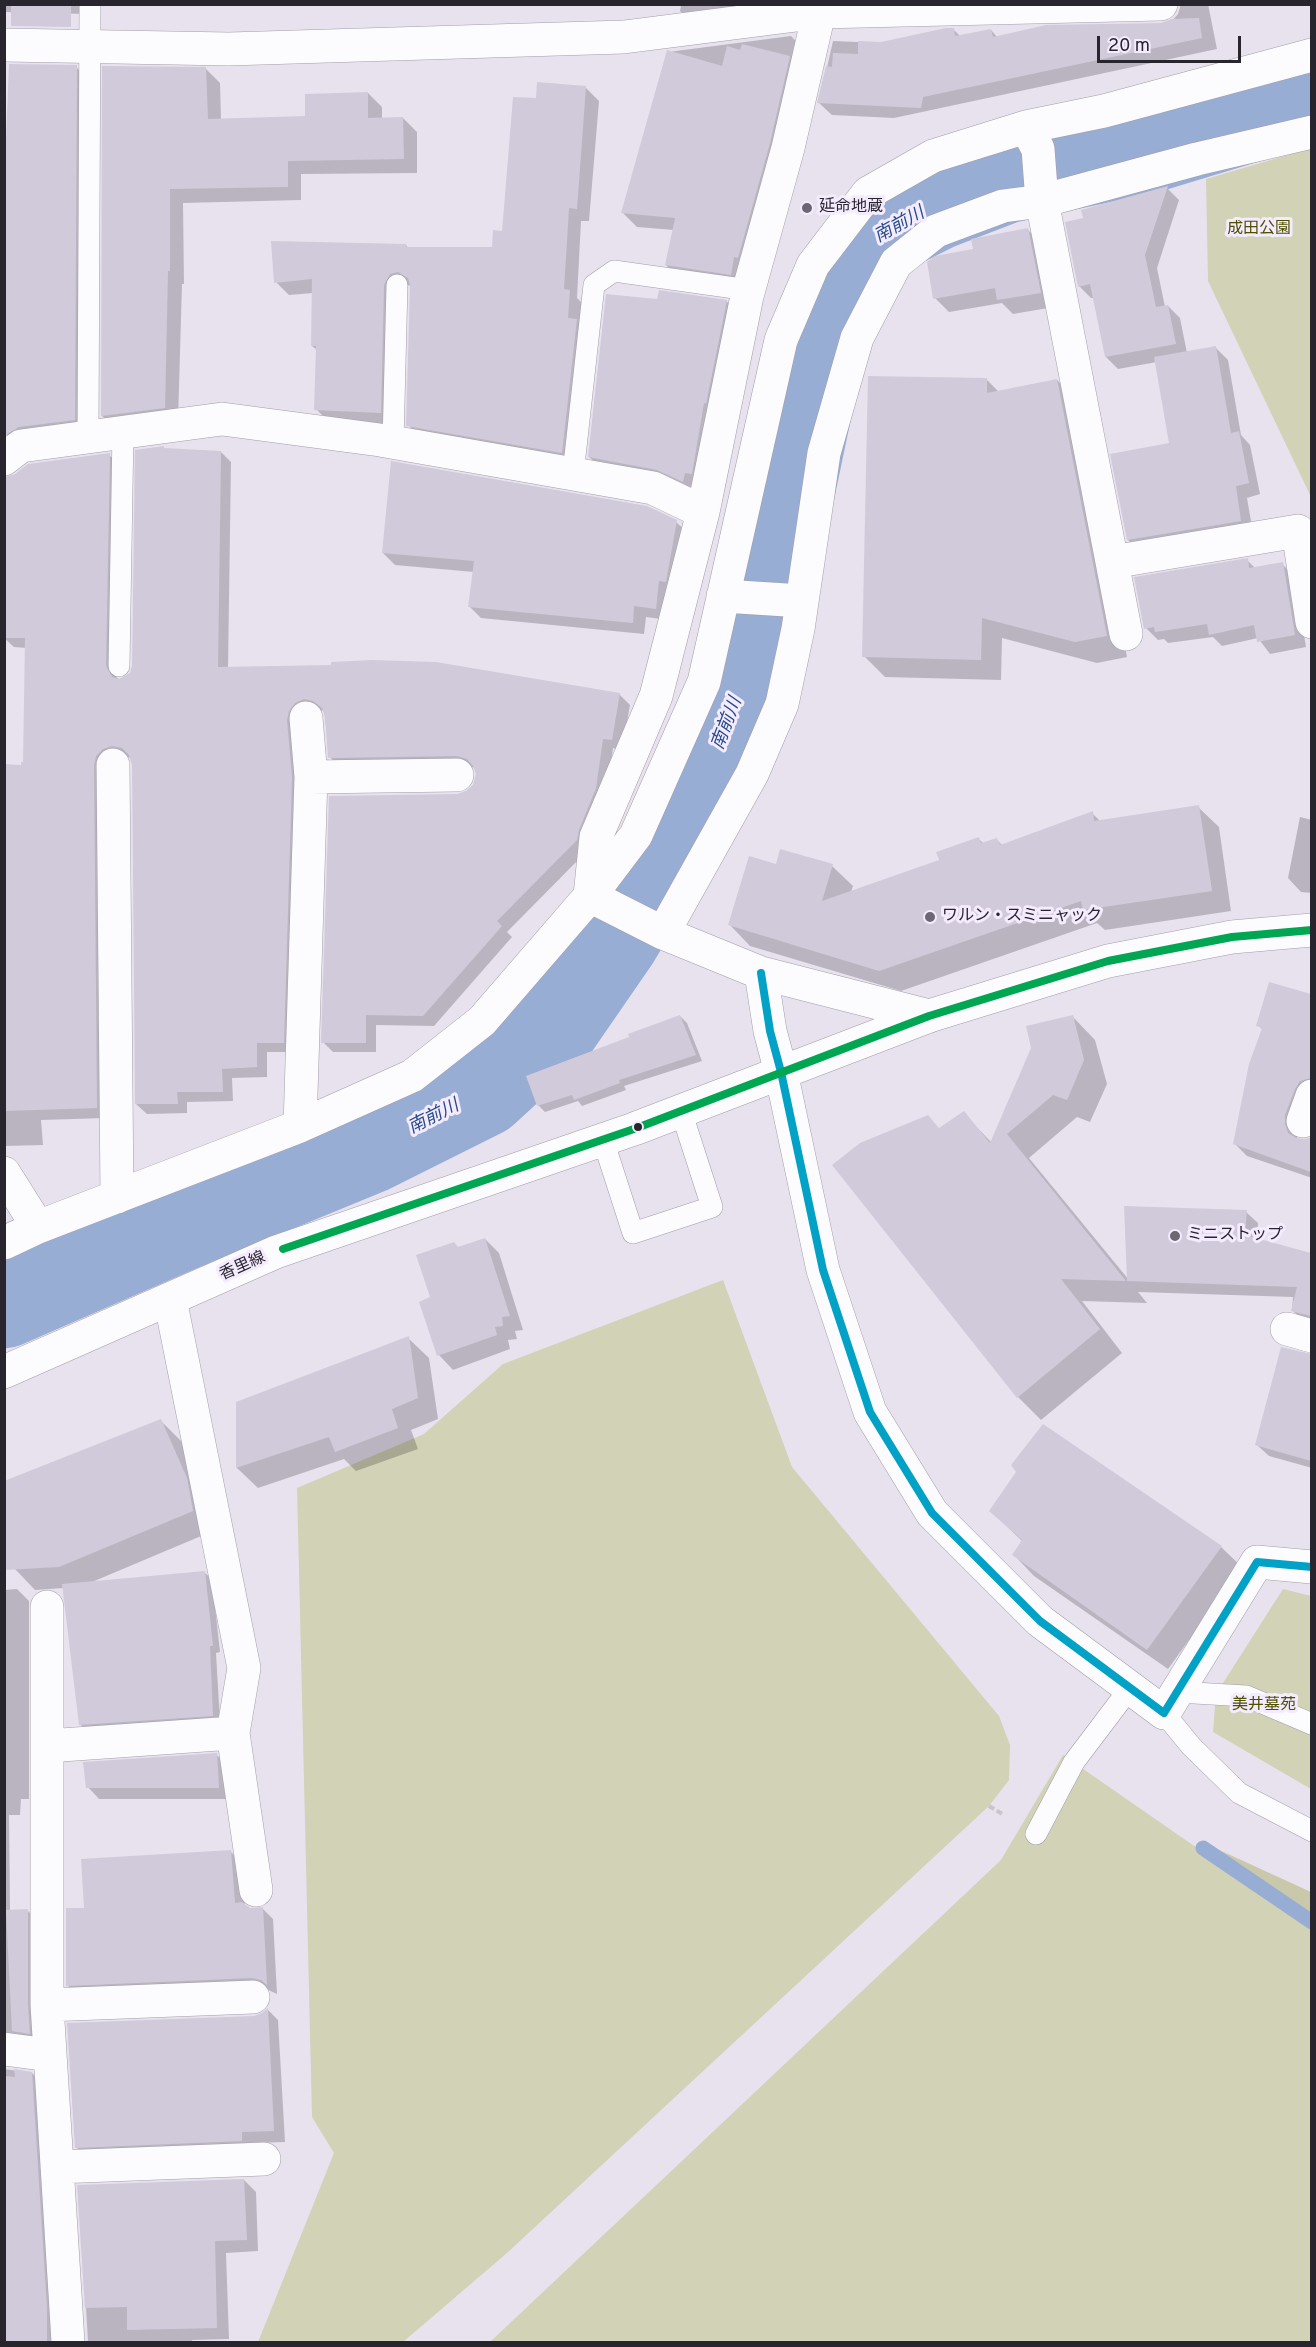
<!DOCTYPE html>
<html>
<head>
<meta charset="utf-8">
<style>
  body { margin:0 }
  #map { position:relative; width:1316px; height:2347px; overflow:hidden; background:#e8e2ef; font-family:Overpass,sans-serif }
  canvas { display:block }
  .frame { position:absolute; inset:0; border:6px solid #29252e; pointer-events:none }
  .scale { position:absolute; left:1097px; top:36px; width:144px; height:27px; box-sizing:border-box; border:3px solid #29252e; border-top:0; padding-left:8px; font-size:18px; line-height:21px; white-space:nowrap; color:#29252e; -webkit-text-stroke:4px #f4ebfe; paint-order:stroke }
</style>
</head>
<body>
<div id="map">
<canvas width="1316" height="2347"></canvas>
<div class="frame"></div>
<div class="scale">20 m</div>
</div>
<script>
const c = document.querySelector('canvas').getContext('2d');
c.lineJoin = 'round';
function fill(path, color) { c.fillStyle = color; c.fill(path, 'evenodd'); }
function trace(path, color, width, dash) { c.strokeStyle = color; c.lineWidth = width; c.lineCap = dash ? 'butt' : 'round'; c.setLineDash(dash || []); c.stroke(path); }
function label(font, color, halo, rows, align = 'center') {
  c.font = font + ' Overpass,"Noto Sans JP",sans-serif'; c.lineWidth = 6; c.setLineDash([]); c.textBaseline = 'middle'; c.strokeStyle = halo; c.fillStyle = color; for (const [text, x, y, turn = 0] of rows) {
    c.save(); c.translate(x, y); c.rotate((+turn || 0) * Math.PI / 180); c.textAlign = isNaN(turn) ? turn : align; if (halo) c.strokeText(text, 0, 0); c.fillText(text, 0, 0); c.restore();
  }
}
fill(new Path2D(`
  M1311,143v354l-103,-216 -2,-102 82,-24z
  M723,1280l69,187 207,249 11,29 -1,35 -20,26 -482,447 -104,89h-145l76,-189 -22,-36 -15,-629 127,-54 79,-70z
  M1283,1589l28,7v193l-98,-57 3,-38z
  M1063,1755l248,172v415h-821l511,-482z`), '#d2d2b7');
fill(new Path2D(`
  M1204,1843l107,49v25z`), '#c9c8ab');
fill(new Path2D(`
  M4,4h82v10l-82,-2z
  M665,4h148l-118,23 -15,-16 1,-5z
  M1181,4h27l9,45 -323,69 -62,-3 -13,-12 14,-62 48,2 72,-14 7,7 31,-6 7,8 164,-14 9,-2 7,-8z
  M791,36l16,17 -62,235 -65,-9 -14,-14 8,-35 -37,-3 -14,-14 45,-161z
  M76,67l14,14 -2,352 -68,14 -14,-13 -2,-165h2z
  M206,69l14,14 1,37 86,-2 61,-25 14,14v12l21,-1 14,14v41l-116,1v26l-118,3 1,81h-2l-4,137 -62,8 -14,-13z
  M586,88l13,13 -10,120h-8l-4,77 6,6 -8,161 -154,-27 -13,-13 3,-140 -8,2 -9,138 -65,-3 -13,-13 1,-59 -5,-4 1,-53 -24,2 -13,-13 130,-37 2,3h85l11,-16 33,-132z
  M1167,188l12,12 -22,68 8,39 3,-1 12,12 7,35 29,-5 12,12 13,75 9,10 10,49 -13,4 6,35 -113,19 -12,-12 42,-96 -13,-82 -39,7 -12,-12 -12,-59h-3l-12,-12 5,-66 -1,-9z
  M1028,230l14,14 12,63 -41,7 -11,-11 -53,9 -14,-14 40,-48z
  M659,300l67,1 9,8 -44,180 -93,-24 -9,-8z
  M987,380l12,12 58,-12 21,21 49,256 -30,6 -95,-25 -1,42 -116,-3 -21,-21z
  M166,450l55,2 10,10 -3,206 391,26 11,11 -8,45 -9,-2 -7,51 -19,52 -80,81 5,5 -78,89 -58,-1v27h-43l-10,-10 134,-247 10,-2 7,-8 3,-11 -2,-6 -6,-2 -129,2 -10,-11 -6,-46 -8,-2 -22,343h-27v25l-35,1 1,23 -46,1v11l-40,1 -11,-10 -3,-339 -2,-7 -8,-2 -16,362 -66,2 2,25 -39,1v-380l18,1 3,-4 2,-115 -13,-1 -10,-9v-142l105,-41 11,10 -4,212 4,3 11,-6z
  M676,522l13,12 -21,86 -22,-3 -2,17 -163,-16 -12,-12 5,-34 -79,-7 -12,-12z
  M1247,560l9,9 26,-5 12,12 12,71 -36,7 -12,-16 -36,8 -9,-9 -45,6 -4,-4 -6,1 -12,-12z
  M1198,807l21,20 12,84 -126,19 -8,-7 -196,68 -151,-45 -20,-21 46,-59h56l21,20 -2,6 90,-31 38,-22 5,5 13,-4 6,6 89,-33 9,9z
  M1300,817l12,3v73l-11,-1 -13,-14z
  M1270,984l42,12v99l-15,33v11l9,2 6,-2v39l-65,-22 -12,-12 28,-114 -5,-5z
  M680,1016l7,7 15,38 -78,25 2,4 -44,16 -4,-5 -33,11 -7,-7 93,-67z
  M1072,1016l23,24 12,44 -17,38 -13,-5 -48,41 100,122 117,-68 12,11 -1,17 55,14v70l-8,-2 -12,-12 1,-13 -155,-5 9,11 -65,-2 40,52 -81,67 -23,-23 -78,-268 23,-16 29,30z
  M485,1239l14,14 24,77 -8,1 2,8 -9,1 2,9 -57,21 -14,-15 -18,-52 11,-5 27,-49z
  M408,1338l21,20 9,61 -27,11 7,19 -62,22 -12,-12 -86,29 -21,-20v-65z
  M1307,1356h5v112l-43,-12 -12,-11z
  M161,1421l20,20 26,59 6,31 -121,51 113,-9 7,6 8,73 -4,1 4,69 -133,9 -7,-7 -16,-136 -29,2 -20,-21z
  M991,1511l230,36 21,20 -74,102 -134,-93 -20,-21 9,-13z
  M17,1589l12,12v198h-8l-1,16h-11l1,96h18l12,12 1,122 -37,2v-457z
  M216,1754l11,12 3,33h-131l-11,-12z
  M230,1851l11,11 4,44 4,3 13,-1 11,11 4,75 -13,-6 -186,8 -11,-11 19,-76z
  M268,2010l10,10 7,122 -33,1 1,9 -166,6 -11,-11 178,-130 9,-3z
  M4,2069l28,4 12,12 17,257h-57z
  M244,2180l12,12 2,59 -32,2 3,86 -37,1v2h-104l-9,-156z`), '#0003');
trace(new Path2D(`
  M1203,1848l109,74`), '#98add4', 15);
trace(new Path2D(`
  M4,1305l172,-75 194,-80 114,-57 72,-66 60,-87 29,-49 71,-135 45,-120 69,-329 41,-67 65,-33 70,-27 145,-31 161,-49`), '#98add4', 87);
fill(new Path2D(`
  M11,4h60v23l-60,-1z
  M1199,18l3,20 -279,59 -2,11 -104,-5 9,-37 6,1 1,-14 25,1v-13l23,1 65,-14h8l1,8 36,-7 2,8 53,-12 115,-2 11,-4z
  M742,44l48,12 -20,87 -32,115 -4,-1 -3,18 -66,-10 10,-47 -54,-5 46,-163 55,16 5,-20 13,4z
  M9,64l68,1 -2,355 -56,7 -14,8 1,-297z
  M102,66l104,1 2,52 97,-3v-22l63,-2v26l35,-1 1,42 -116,2v26l-118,2v82h-2l-3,137 -64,8z
  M537,82l49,4 -9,123 -8,-1 -5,81 6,1 -2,28 9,1 -15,134 -156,-27 4,-141 -2,-7 -10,-6 -8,2 -6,11 -3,128 -67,-3 2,-64h-5l1,-67 -38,4 -3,-42 135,3v3h86l1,-17 9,1 11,-134 23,1z
  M1168,186l-23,69 11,52 12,-2 8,39 -71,13 -15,-73 -12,3 -13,-65 18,-4 -2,-8z
  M1028,228l13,65 -44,7 -2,-12 -62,11 -6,-37 8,-6 38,-7 -2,-10z
  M659,290l68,10 -21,104 -2,-1 -12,71 -7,-1 -2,9 -26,-12 -69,-13 18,-163 51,5z
  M1216,346l15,87 8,-2 10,52 -13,3 5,35 -114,19 -17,-86 59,-11 -15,-86z
  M868,376l119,2v15l70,-14 50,257 -32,6 -93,-24 -1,42 -119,-3z
  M164,446v2l57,3 -3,216 113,-2v-3l41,-2 64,2 184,31 -8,47 -9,-1 -7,49 -17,42 -2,10 -80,81 5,5 -79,90 -57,-1v28h-45l8,-247 128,-2 9,-3 7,-6 3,-11 -3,-8 -6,-7 -10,-3 -129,2 -3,-42 -3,-8 -9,-7 -9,-2 -9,4 -6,8 -2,9 5,57 -8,266h-27v24l-35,2 1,23h-46l1,12h-43l-3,-339 -3,-10 -7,-7 -10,-2 -9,3 -7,7 -2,9 3,343 -93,3v-347l17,1v-3h2l2,-124h-21l1,-161 10,-3 13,-10 82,-11 -4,213 6,11 7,2 11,-6 2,-7 3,-216z
  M391,461l256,45 30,14 -11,62 -7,-1 -3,28 -22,-3 -1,17 -165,-16 6,-46 -92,-8z
  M1248,558l1,10 34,-6 12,73 -38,7 -3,-17 -45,10 -2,-11 -52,8 -1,-5 -10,2 -10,-52z
  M1199,805l13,86 -129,19 -2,-9 -202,70 -151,-46 21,-69 27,8 4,-15 53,15 -11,37 117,-41 -3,-8 43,-15 2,6 16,-5 3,7 93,-34 1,10z
  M1269,982l42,12v84l-11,3 -5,8 -10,26v9l3,9 8,5 10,1 5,-2v35l-78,-28 16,-80 13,-36 -6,-2z
  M680,1015l16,40 -77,25 1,3 -46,17 -2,-5 -35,11 -11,-30 103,-39 -1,-3z
  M1073,1015l11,45 -17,40 -14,-5 -46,39 119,147 -65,-2 39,50 -83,69 -185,-233 28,-22 68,-28 11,13 25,-17 26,32 41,-95 -5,-22z
  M1124,1206l123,4 -2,25 66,18v63l-20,-5 6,-24 -170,-6z
  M485,1238l25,78 -8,1 1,9 -8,1 2,8 -60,21 -18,-54 11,-5 -14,-42 38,-13 4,5z
  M409,1336l9,62 -26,11 6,19 -63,24 -6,-15 -93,31v-66z
  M1281,1347l30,7v107l-56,-16z
  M161,1419l26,59 6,33 -134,56 -55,3v-89z
  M1043,1424l179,122 -75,104 -135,-95 10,-15 -33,-29 27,-39 -5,-7z
  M205,1571l8,75h-3l3,70 -134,9 -17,-141z
  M217,1753l2,35h-133l-3,-26z
  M231,1850l4,53 7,-1 8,6 13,-1 4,78 -6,-5 -9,-2 -186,8v-78h18l-3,-49z
  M28,1909v96l2,29 -18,-3 -6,-121z
  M268,2008l6,123 -32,1v9l-167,7 -8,-125 187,-7 8,-3z
  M14,2069l18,3 15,237v34h-43v-267l11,1z
  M244,2179l3,61 -32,1 2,87 -90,2v-23l-42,1 -8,-123z`), '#d1cada');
const lane = new Path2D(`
  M88,435l2,-431
  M393,443l4,-158
  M573,474l21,-189 20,-14 135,19
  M119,666l4,-235
  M603,1140l30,93 79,-26 -31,-96
  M1177,1692l69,4 66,28
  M1164,1713l27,33 48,47 73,38
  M1036,1834l38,-72 56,-74`);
const street = new Path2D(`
  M821,4l-33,144 -41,148 -44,216 -47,184 -60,141 -6,59 73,37 98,40 168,43
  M4,45l225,4 395,-12 196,-25 341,-8
  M1026,127l12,22 4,52 84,433
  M4,459l17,-13 201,-27 158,21 273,48 50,24
  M1112,562l186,-31 14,91
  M723,596l79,5
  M113,765l4,432
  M311,777l146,-2
  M663,933l89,-159 30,-70 16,-75 26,-176 33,-115 39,-75 40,-32 67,-25 39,-5 155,-42 115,-27
  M761,973l9,58 11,41 42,198 47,142 62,101 108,108 124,92 93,-151 55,5
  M1303,1121l9,-25
  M300,1126l11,-349 -5,-59
  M4,1173l34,54
  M4,1243l34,-16 262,-101 112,-50 70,-55 108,-125 46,-61 68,-153 77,-342 32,-75 55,-72 65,-37 93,-29 78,-16 208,-56
  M170,1299l74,369 -11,65 23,157
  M1287,1329l25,7
  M47,1607v398l21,337
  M47,1746l186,-13
  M47,2005l206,-8
  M4,2049l45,6
  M57,2167l207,-8`);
const secondary = new Path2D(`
  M4,1372l272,-120 358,-123 295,-113 179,-55 124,-24 80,-7`);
trace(lane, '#a29da8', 22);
trace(street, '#a29da8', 34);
trace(secondary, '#a29da8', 34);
trace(new Path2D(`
  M989,1806l15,9`), '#c7c6c9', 4, [6, 3]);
trace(lane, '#fcfbfd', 21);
trace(street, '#fcfbfd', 33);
trace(secondary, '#fcfbfd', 33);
trace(new Path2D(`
  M761,973l9,58 11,41 42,198 47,142 62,101 108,108 124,92 93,-151 55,5`), '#02a2c6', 8);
trace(new Path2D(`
  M283,1249l351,-120 295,-113 179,-55 124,-24 80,-7`), '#00a651', 8);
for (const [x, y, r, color] of [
  [807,208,6,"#6c6772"],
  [930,917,6,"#6c6772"],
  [638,1127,5,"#29252e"],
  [1175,1236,6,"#6c6772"]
]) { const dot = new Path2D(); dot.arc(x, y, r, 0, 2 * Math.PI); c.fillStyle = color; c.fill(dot); trace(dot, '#f4ebfe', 2); }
label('16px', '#29252e', '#f4ebfe', [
  ["延命地蔵",819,208],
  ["ワルン・スミニャック",942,917],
  ["ミニストップ",1187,1236]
], 'left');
label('16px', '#4e5000', '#f4ebfe', [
  ["成田公園",1259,230],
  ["美井墓苑",1264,1706]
]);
label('16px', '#29252e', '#f4ebfe', [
  ["香里線",243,1267,-24]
]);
label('italic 18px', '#244c8b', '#f4ebfe', [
  ["南前川",900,226,-29],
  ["南前川",728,724,-69],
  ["南前川",434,1118,-27]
]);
</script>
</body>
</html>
